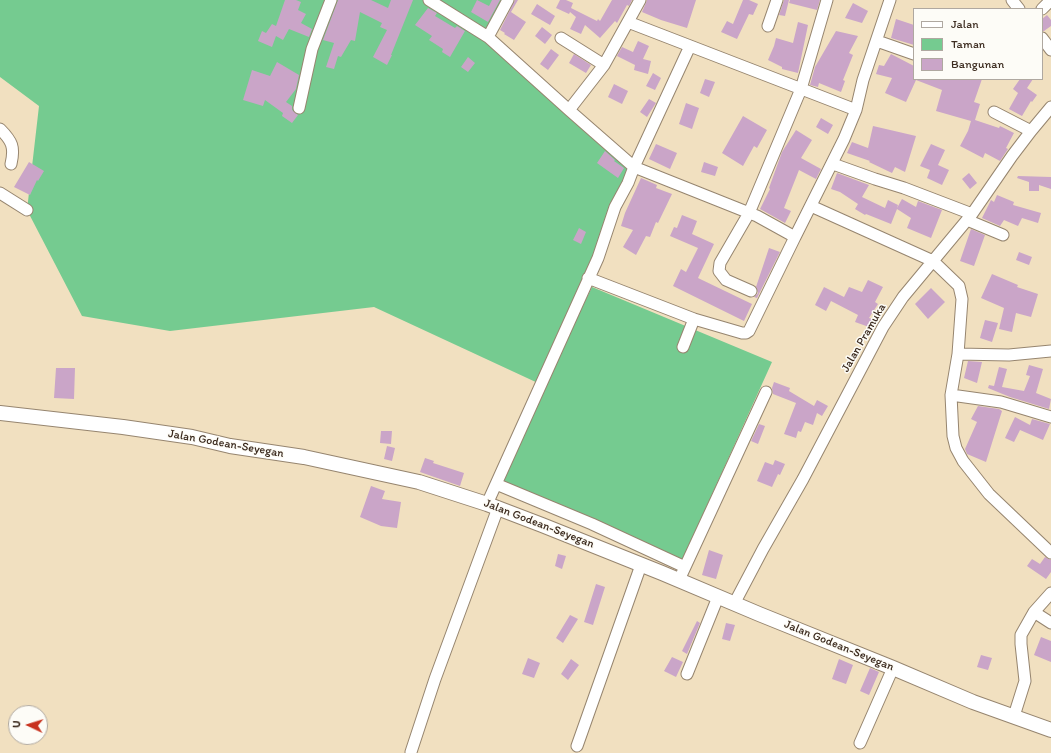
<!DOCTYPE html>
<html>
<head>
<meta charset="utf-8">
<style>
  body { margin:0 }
  #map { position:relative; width:1051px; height:753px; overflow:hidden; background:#f1e0c0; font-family:Itim,sans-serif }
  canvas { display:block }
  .legend { position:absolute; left:913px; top:8px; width:130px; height:72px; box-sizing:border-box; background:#fdfcf7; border:1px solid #afa8a0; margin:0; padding:5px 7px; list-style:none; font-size:12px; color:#3b2a1e }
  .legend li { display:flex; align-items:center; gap:8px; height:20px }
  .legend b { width:20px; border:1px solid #afa8a0 }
  .north { position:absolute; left:8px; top:705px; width:40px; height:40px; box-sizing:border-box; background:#fdfcf7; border:1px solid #afa8a0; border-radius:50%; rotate:274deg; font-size:11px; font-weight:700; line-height:16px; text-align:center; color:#3b2a1e }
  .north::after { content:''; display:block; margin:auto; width:14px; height:18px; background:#c8321e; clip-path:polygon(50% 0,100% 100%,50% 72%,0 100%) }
</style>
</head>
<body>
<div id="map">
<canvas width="1051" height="753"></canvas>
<ul class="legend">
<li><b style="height:5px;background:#fff"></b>Jalan</li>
<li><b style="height:11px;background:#75cb90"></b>Taman</li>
<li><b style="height:11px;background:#caa5c8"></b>Bangunan</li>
</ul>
<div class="north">U</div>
</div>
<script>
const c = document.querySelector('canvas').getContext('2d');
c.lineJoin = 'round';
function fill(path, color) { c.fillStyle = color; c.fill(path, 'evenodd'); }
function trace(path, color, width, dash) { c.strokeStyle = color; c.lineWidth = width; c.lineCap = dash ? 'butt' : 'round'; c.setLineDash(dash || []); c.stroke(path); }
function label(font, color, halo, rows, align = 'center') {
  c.font = font + ' Itim,sans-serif'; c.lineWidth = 3; c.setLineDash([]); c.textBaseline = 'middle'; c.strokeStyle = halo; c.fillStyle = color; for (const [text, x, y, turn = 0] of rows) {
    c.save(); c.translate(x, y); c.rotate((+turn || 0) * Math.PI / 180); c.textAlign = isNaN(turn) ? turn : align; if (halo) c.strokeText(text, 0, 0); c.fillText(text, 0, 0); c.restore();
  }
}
fill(new Path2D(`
  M0,0h508l-20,37 146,130 -94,217 -166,-77 -204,24 -88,-15 -55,-106 12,-104 -39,-29z
  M592,287l180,75 -92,203 -184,-81z`), '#75cb90');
fill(new Path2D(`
  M285,0h11l5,2 -3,8 8,4 -5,9 11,6 -3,8 -20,-8 -6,11 -7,-4 -4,11 -14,-6 4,-10 4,2 6,-9 4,2z
  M338,0h33l17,8 3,-8h22l-22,55h1l-5,10 -14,-8 14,-27 -7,-3 2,-4 -22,-11 -5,29 -4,-1 -10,17 -3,-1 -4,13 -8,-2 8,-24 -11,-3z
  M477,0l12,6 3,-6h8l-12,22 -17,-10z
  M515,0h3l-7,12 15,10 -12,18 -10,-6 1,-1 -5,-3z
  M560,0h6l7,3 -2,5 26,13 1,-2 2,2 12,-21h20l-3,6 -2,-1 -10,18 -2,-2 -15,17 -15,-13 -4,9 -11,-5 6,-12 -6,-5 -1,2 -13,-6z
  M647,0h49l-9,28 -26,-8 -19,-8z
  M743,0h6l9,4 -5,11 -4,-1 -12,25 -16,-7 6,-11 6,3z
  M784,0h5l-4,16 -6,-1z
  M790,0h30l-3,10 -28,-7z
  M853,3l15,8 -6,12 -17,-5z
  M537,4l18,12 -5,9 -19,-11z
  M428,8l9,5 -2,3 20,12 2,-2 8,5 -15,26 -8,-5 1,-3 -14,-9 3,-4 -17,-11z
  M1047,15l4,5v6l-7,5h-2v-12z
  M896,19l18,6v20l-23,-7z
  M798,22l10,3 -10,48 -16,-4v-2l-14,-7 6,-14 2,-8 17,5z
  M542,27l10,8 -7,9 -10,-8z
  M836,31l22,5 -9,17 4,2 -10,25 2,1 -4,11 -22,-9 -1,4 -8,-2 5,-18z
  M638,41l11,5 -6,13 8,2 -3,13 -14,-4 1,-5 -18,-9 5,-9 11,5z
  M551,49l8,6 -11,15 -8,-6z
  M574,54l17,11 -5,8 -17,-10z
  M891,54l23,12v13h68l-8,23 6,2 -5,16 24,8 1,-2 14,7 -8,15 2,1 -8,12 -15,-8 -2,5 -23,-12 8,-15 3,-10 -35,-10 6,-21 -26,-10 -10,22 -21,-9 7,-15 -16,-4 3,-9 5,1z
  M468,57l7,6 -7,9 -7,-5z
  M277,62l22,13 -3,14 -10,13 6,4v4l6,5 -6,8 -10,-7 1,-3 -18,-13 -2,6 -20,-6 9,-30 18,6z
  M653,73l8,5 -6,12 -9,-4z
  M705,79l10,3 -6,15 -9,-4z
  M1020,79h13l-6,9 10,7 -5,7 -1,-1 -9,15 -13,-7 9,-16 -5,-4z
  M614,84l14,7 -6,13 -14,-7z
  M649,99l7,4 -9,14 -7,-5z
  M686,103l13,5 -7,21 -13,-5z
  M743,116l24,14 -10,18 -3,-2 -11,20 -21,-13z
  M821,118l12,7 -5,9 -12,-7z
  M873,126l43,10 -11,36 -10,-5 -3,6 -23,-11 1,-1 -23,-8 5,-11 16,6z
  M796,130l16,10 -11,18 20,11 -5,10 -17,-9 -15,38 7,3 -6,12 -25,-14 10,-20 -1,-1 13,-36z
  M656,144l21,9 -7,16 -21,-10z
  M931,144l14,6 -7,15 11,5 -7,15 -15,-7 3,-8 -10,-4z
  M605,151l10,9 -1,1 10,7 -6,10 -21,-15z
  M29,162l15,9 -6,10 -1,-1 -7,15 -16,-8z
  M704,162l14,5 -3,9 -14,-4z
  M837,173l32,12 -7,12 23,11 3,-8 10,5 -1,3 5,-9 14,8 2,-6 24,9 -11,28 -24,-10 4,-10 -14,-9 -6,15 -25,-10 -1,1 -10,-6 3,-5 -18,-12 -9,-3z
  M969,173l8,10 -7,6 -8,-10z
  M1018,176l33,1v12l-12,-4v6h-10v-9l-12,-4z
  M641,178l16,7 -1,3 16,6 -14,29 -2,-1 -6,15 -4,-1 -10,19 -13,-8 10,-17 -12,-4 4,-13z
  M997,195l17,7 -1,3 28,8 -3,10 -16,-5 -4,8 -14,-6 -4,6 -18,-8 9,-18 3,2z
  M682,215l15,6 -5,13 22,10 -16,34 54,26 -8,17 -71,-35 8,-17 5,3 12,-24 -28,-12 4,-9 3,1z
  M579,228l7,4 -5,12 -8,-4z
  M971,229l14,6 -11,31 -14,-5z
  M769,248l11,4 -23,46 -3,-1 4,-4 -2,-6z
  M1019,252l13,5 -3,8 -13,-5z
  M992,274l26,11 -1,2 21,7 -7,23 -15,-4 -4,19 -13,-3 5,-21 -23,-10z
  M868,280l15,7 -8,15 3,2 -9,14 4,1 -4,8 -14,-5 3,-7 -27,-14 -5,10 -11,-6 9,-18 20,10 5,-10 13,5z
  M931,288l14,14 -17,17 -13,-15z
  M985,320l13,3 -6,19 -12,-4z
  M968,361l14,1 -5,21 -13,-5z
  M1029,365l14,4 -7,24 15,6 -2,10 -39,-12 -22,-9 1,-3 5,1 5,-19 8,2 -5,18 22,4 6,-15 -4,-1z
  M56,368h19l-1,31 -20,-1z
  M774,382l16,6 -1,3 25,15 3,-6 11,6 -6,10 -5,-3 -4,12 -8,-3 -4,10 -3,-1 -2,7 -12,-4 12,-31 -23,-9 -1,-6z
  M978,406l21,3 3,2 -16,51 -19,-8 -2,-5 12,-27 -6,-3z
  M1015,417l15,8 2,-6 18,5 -7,16 -23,-10 -6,12 -9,-4z
  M759,424l6,2 -7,18 -7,-3z
  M381,431h11l-1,13 -11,-1z
  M387,446l8,2 -3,13 -8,-2z
  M425,458l9,3 -1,2 31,10 -4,13 -40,-14z
  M775,460l10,4 -5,11 -2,-1 -6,13 -15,-6 8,-19 8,3z
  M371,486l14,5 -3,8 19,3 -4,26 -16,-2 -21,-9z
  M709,550l14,5 -7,24 -14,-4z
  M558,554l8,2 -4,13 -7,-3z
  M1045,557l6,3v12l-5,7 -19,-13 5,-7 8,5z
  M596,584l9,3 -12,38 -9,-3z
  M570,615l8,4 -15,24 -7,-5z
  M697,621l3,2 -13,31 -5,-3z
  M726,623l9,2 -5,16 -8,-2z
  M1041,637l10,4v21l-17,-7z
  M981,655l11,3 -4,12 -11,-3z
  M672,657l11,5 -7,15 -12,-6z
  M528,658l12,5 -6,15 -12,-4z
  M571,659l8,6 -11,15 -7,-6z
  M839,659l14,6 -7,19 -14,-5z
  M870,668l9,4 -10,23 -9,-4z`), '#caa5c8');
const minor = new Path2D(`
  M429,0l59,37 81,73 65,57 123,49 38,21 49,-98 12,-29 7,-30 27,-80
  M1012,0l7,9
  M1042,9l9,-9
  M628,22l228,88
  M768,26l9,-26
  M488,37l20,-37
  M561,38l43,27
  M1042,38l9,12
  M877,41l37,13
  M299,108l13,-59 19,-49
  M569,110l35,-45 36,-65
  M994,112l37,19
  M0,129c12,12 15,18 11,35
  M833,164l42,15 29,9 68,26
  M0,193l27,17
  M811,206l122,55 26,25 3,13 -4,55 51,1 42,-4
  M967,220l36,15
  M588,278l106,41 48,14h4l3,-2 46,-94
  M751,291l-25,-11 -7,-9 1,-8 29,-50 52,-124 26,-89
  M683,347l11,-28
  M958,354l-7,41 2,41 3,12 7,13 26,33 62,59
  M951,395l50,7 50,15
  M496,484l96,40 93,43
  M487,504l111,-246 17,-51 13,-24 6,-16 56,-121
  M679,580l87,-188
  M734,604l29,-55 40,-70 80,-152 20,-30 69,-83 40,-58 19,-25 20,-24
  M1034,612l17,11
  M687,674l31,-77
  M1014,716l11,-35 -4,-37v-9l13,-23 17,-19
  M860,743l33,-75
  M577,746l64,-181
  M411,752l24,-73 63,-171`);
const major = new Path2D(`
  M0,413l123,14 69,10 38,9 74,11 115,25 68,22 55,21 120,48 97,41 134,54 80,34 78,28`);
trace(minor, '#96856f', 13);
trace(major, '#96856f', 16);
trace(minor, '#fff', 11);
trace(major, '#fff', 14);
label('12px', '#3b2a1e', '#fdfcf7', [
  ["Jalan Pramuka",864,338,-60],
  ["Jalan Godean-Seyegan",226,444,10],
  ["Jalan Godean-Seyegan",539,524,21],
  ["Jalan Godean-Seyegan",839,646,22]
]);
</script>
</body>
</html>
